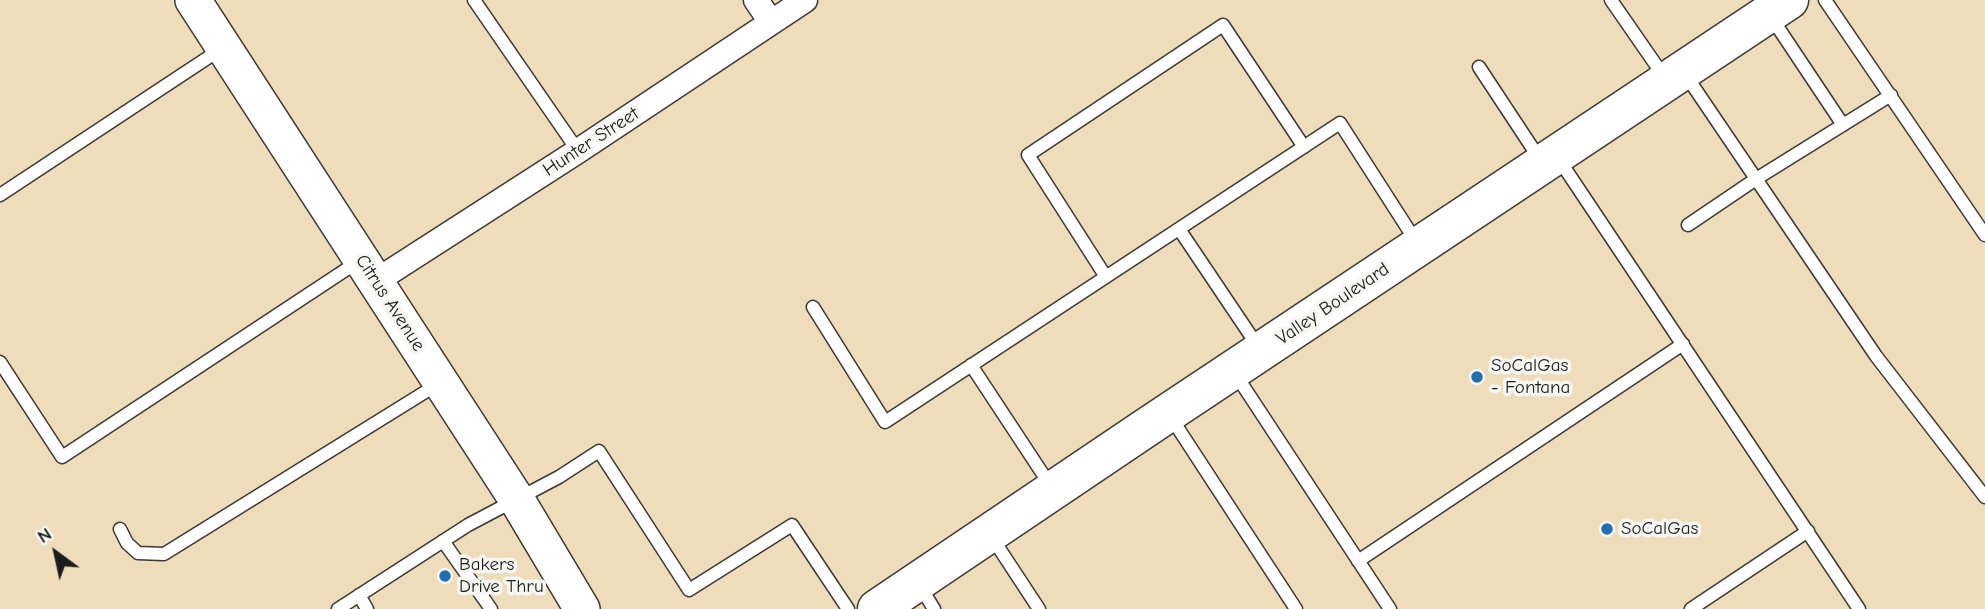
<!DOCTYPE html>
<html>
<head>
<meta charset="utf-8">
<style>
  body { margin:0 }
  #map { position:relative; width:1985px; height:609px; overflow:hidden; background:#eedcba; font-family:"Comic Neue",sans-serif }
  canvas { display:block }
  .north { position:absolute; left:21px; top:518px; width:70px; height:70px; -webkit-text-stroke:5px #f6f6f2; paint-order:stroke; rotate:327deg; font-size:19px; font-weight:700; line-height:28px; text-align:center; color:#1c1c1c }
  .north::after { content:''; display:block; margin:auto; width:24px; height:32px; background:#1c1c1c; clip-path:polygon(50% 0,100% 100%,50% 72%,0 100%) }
</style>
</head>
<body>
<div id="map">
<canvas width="1985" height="609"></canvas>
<div class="north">N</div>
</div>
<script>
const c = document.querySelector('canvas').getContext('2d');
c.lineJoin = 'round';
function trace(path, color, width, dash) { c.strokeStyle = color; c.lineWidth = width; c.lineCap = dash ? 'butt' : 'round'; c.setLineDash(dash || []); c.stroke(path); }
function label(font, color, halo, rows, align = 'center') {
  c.font = font + ' "Comic Neue",sans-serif'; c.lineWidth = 7; c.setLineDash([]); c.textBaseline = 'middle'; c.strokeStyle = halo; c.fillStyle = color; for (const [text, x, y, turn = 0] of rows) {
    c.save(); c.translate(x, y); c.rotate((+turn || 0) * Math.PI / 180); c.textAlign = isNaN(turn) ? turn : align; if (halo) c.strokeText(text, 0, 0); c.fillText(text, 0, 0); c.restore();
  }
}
const service = new Path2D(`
  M474,0l104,151
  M1611,0l54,78
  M1825,0l160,235
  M1771,17l72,108
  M1479,67l62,94
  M1685,74l191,282 109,141
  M1558,158l301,451
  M0,195l221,-146
  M1688,225l68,-46 135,-84
  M1179,229l80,119
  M1106,277l-78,-122 195,-130 81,122
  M813,307l72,115 455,-299 77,120
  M0,362l62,95 297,-196
  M971,365l81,123
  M1234,372l156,237
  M1170,416l126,193
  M120,529l7,14 11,10 26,1 274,-170
  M991,536l48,73
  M443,541l48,68
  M1358,561l325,-217
  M920,586l14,23
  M359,595l8,14
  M338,609l130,-84 91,-48 40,-26 90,139 103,-65 56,84
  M1691,609l117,-78`);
const minor = new Path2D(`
  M756,0l15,22
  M376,281l202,-130 227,-151`);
const secondary = new Path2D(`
  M193,0l324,500 65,109`);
const primary = new Path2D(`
  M877,609l273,-184 639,-425`);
trace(service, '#3c3934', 15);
trace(minor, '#3c3934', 27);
trace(secondary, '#3c3934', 38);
trace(primary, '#3c3934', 41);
trace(service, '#fff', 12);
trace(minor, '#fff', 24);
trace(secondary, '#fff', 35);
trace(primary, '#fff', 38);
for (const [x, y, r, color] of [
  [1477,377,7,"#1f6fb2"],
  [1607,529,7,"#1f6fb2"],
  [445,576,7,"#1f6fb2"]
]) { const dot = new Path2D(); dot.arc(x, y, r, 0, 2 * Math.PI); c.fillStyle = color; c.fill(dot); trace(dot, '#f6f6f2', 2.5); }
label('19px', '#1c1c1c', '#f6f6f2', [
  ["Hunter Street",591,142,-33],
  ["Citrus Avenue",390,303,57],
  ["Valley Boulevard",1333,304,-34]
]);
label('19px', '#1c1c1c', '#f6f6f2', [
  ["SoCalGas",1491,366],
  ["- Fontana",1491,388],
  ["SoCalGas",1621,529],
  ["Bakers",459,565],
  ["Drive Thru",459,587]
], 'left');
</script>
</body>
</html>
